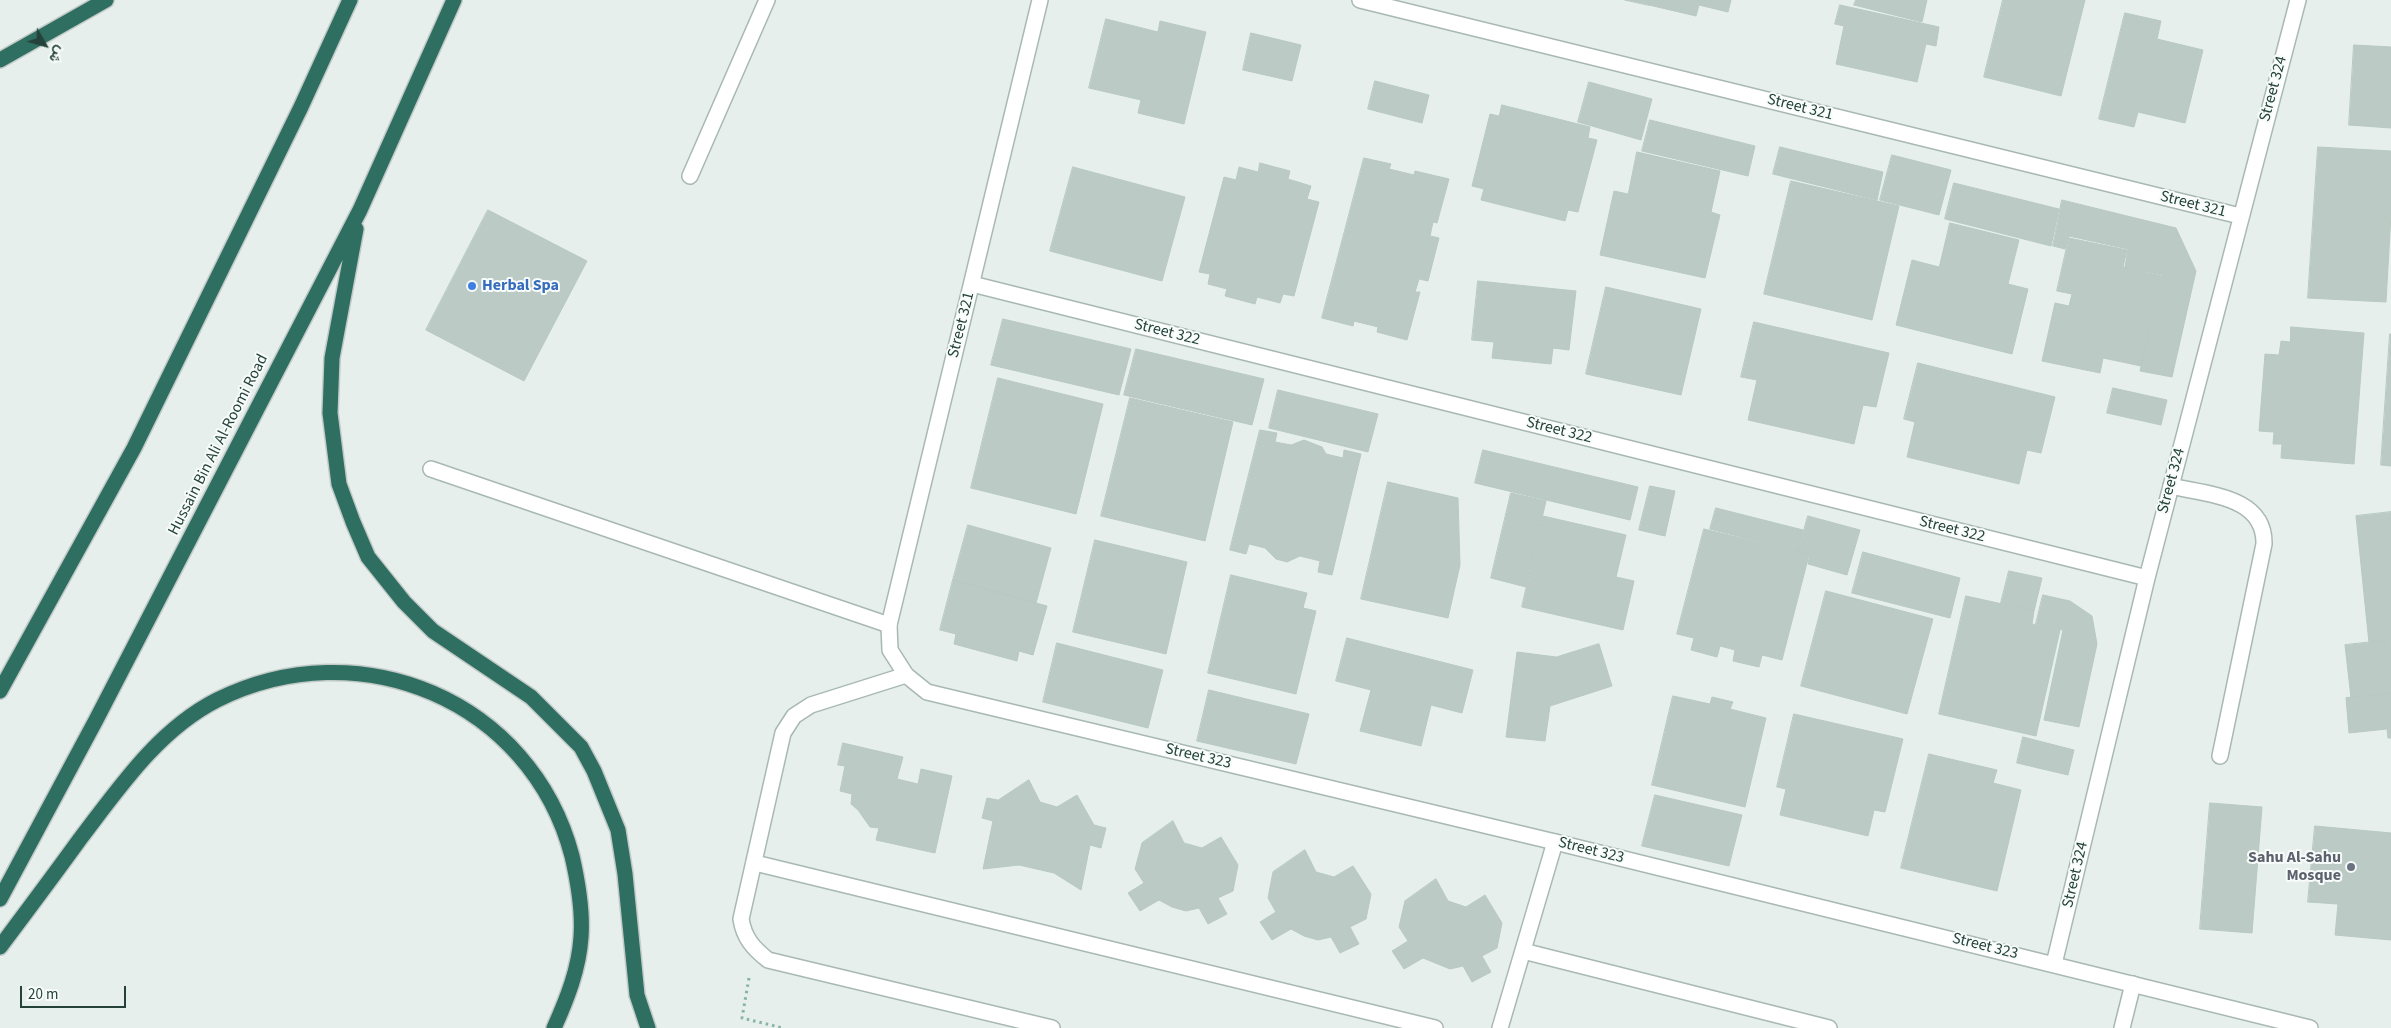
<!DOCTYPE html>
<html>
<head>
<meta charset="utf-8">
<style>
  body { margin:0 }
  #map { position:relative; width:2391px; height:1028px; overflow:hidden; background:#e6efeb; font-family:"Source Sans 3",Vazirmatn,sans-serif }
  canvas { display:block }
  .north { position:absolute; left:20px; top:20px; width:50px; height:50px; -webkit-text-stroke:4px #f7fbf9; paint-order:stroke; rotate:128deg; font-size:14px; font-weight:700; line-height:20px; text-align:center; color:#24423a }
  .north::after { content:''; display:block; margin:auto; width:18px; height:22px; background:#24423a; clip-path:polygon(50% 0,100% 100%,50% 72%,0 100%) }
  .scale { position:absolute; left:20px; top:986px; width:106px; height:22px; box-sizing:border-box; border:2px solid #24423a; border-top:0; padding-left:6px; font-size:15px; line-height:18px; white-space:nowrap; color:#24423a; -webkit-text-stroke:4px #f7fbf9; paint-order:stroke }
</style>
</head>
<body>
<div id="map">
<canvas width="2391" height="1028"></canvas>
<div class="north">ش</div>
<div class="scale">20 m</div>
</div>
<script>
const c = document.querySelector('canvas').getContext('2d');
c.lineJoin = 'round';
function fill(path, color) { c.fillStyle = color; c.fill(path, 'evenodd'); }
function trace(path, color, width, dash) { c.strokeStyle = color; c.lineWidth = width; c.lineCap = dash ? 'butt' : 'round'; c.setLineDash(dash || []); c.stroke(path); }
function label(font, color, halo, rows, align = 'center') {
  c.font = font + ' "Source Sans 3",sans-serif'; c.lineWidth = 4; c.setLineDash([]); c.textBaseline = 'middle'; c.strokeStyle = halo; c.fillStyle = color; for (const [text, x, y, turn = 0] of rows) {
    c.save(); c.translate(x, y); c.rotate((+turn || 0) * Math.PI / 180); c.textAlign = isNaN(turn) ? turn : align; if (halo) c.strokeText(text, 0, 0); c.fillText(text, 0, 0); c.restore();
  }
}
const building = new Path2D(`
  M1625,0h25l-1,5z
  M1650,0h81l-3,12 -29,-7 -3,11 -47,-11z
  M1856,0h71l-5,22 -68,-17z
  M2003,0h82l-24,96 -77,-19z
  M1840,5l99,22 -3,19 -10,-2 -9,38 -81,-18 8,-38 -9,-2z
  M2125,13l36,8 -4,18 46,11 -18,73 -47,-11 -4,15 -35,-8z
  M1106,19l52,13 2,-11 46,11 -22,92 -46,-11 3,-13 -52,-12z
  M1251,33l50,12 -9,36 -49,-11z
  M2354,45l37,2v81l-42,-3z
  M1375,81l54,14 -7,28 -54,-14z
  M1589,82l63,17 -11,41 -63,-18z
  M1502,105l88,22 -2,11 9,2 -19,72 -10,-2 -3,11 -84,-21 3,-11 -12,-3 18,-72 9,2z
  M1650,120l105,26 -7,30 -106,-25z
  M1780,147l103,25 -6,28 -104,-26z
  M2318,147l73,4v63l-5,88 -78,-4z
  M1637,152l83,19 -9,41 9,3 -15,63 -105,-23 14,-64 14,3z
  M1892,155l59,15 -12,45 -59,-15z
  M1364,158l27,6 -2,5 25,6 1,-4 34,8 -12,44 -4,-1 -3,14 9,2 -11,43 -9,-2 -4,13h5l-13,48 -30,-8 1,-5 -24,-6 -1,5 -31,-8z
  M1260,163l30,8 -2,8 23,7 -4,13 12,3 -25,94 -11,-2 -3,9 -23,-6 -2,7 -30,-8 2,-7 -19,-5 2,-10 -11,-2 25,-95 12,3 3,-13 19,5z
  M1073,167l112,30 -23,84 -112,-30z
  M1791,181l108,25 -27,114 -108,-26z
  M1954,183l105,26 -8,37 -106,-27z
  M2062,200l114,28 20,43 -24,106 -32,-6 22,-96 -37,-8 3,-18 -59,-13 -4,13 -12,-3z
  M488,210l99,51 -63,120 -98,-51z
  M1950,223l69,17 -11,44 20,5 -16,65 -116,-29 16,-65 27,7z
  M2069,238l58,12 -4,17 38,9 -20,90 -38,-8 -3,15 -58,-12 13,-58 14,3 3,-12 -15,-3z
  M1478,281l98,10 -7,59 -16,-2 -2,16 -59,-6 2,-16 -22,-2z
  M1606,287l95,22 -20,86 -95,-21z
  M1003,319l128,30 -12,46 -128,-30z
  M1754,322l135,31 -13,54 -13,-2 -9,39 -106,-24 9,-40 -16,-3z
  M2291,327l73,6 -10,131 -73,-6 1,-14h-9l1,-12 -15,-1 6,-77 14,1 2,-14 9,1z
  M2390,334h1v132l-10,-1z
  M1136,349l128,30 -12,46 -128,-30z
  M1918,363l137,34 -14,56 -14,-3 -8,34 -112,-27 8,-35 -11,-3z
  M998,378l105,26 -27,110 -105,-26z
  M2113,388l54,12 -6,25 -54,-12z
  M1278,390l100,24 -10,38 -99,-24z
  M1130,398l103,24 -28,119 -104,-25z
  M1260,430l17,3 -2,9 16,3 13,-5 18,7 4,7 17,4 1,-8 17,4 -29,121 -14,-3 2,-11 -20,-5 -13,6 -11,-3 -11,-11 -16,-4 -3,10 -16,-4z
  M1483,450l155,37 -8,33 -155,-37z
  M1388,482l70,16 2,67 -12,53 -87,-19z
  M1650,486l25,5 -10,45 -26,-6z
  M1511,493l35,8 -20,86 -35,-9z
  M1716,508l87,22 -5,22 -88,-23z
  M2391,512v128l-22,3 -13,-127z
  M1543,516l83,19 -10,42 18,4 -11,49 -101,-23z
  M1808,516l52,14 -13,45 -39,-11 2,-9 -12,-3z
  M968,525l83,23 -15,55 -83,-23z
  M1704,529l105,26 -27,105 -20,-5 -3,12 -26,-6 2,-11 -15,-4 -3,11 -26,-7 3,-12 -17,-4z
  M1095,540l92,22 -21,92 -93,-22z
  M1863,552l97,26 -10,40 -98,-25z
  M2009,571l33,7 -8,33 -33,-8z
  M1231,575l76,18 -4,15 13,3 -20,83 -88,-21z
  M953,580l94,26 -14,49 -14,-4 -2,10 -63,-17 2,-10 -16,-4z
  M1826,591l107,28 -26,95 -106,-28z
  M2043,595l27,6 22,15 5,28 -18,83 -35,-7 19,-90 -27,-6z
  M1966,596l68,15 -2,13 28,6 -24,106 -97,-22z
  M1347,638l126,32 -11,43 -31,-8 -10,41 -61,-15 11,-41 -35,-9z
  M2391,640v54l-40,4 -6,-53z
  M1057,643l106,27 -15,58 -105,-26z
  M1599,644l13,42 -62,20 -5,35 -39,-4 11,-85 39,5z
  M1209,690l100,24 -13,50 -99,-23z
  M2391,694v44h-3l-1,-9 -38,4 -3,-35z
  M1673,696l37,8 2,-7 21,5 -3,7 36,9 -21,89 -93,-22z
  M1794,714l109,25 -18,73 -11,-2 -6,26 -88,-21 6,-26 -9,-2z
  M2023,737l51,13 -6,25 -51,-12z
  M843,743l60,14 -6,22 21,5 3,-15 31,7 -17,77 -59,-13 3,-12 -9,-1 -12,-17 -7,-6 1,-10 -12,-3 5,-25 -7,-1z
  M1929,754l68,16 -4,13 28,7 -24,101 -96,-23z
  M1029,780l11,22 17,5 20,-12 17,30 12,3 -5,20 -11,-3 -9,45 -27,-17 -35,-8 -36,4 10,-48 -11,-3 5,-20 11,2z
  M1655,795l87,20 -13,51 -87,-20z
  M2210,803l52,4 -10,126 -52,-4z
  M1173,821l11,22 18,5 19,-11 17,28 -5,26 -15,7 9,16 -19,10 -9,-16 -13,3 -14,-4 -13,-7 -19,11 -12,-18 16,-10 -9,-14 7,-26z
  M2315,826l76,7v107l-56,-5 3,-31 -30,-2z
  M1305,850l11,22 18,5 19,-11 18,28 -5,25 -16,8 9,17 -19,9 -9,-16 -13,3 -14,-4 -13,-7 -19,11 -12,-18 16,-10 -8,-14 5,-26z
  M1436,879l12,22 18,6 19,-12 17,28 -5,25 -15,8 9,16 -19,10 -9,-16 -13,3 -27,-11 -19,11 -12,-18 16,-10 -9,-14 6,-26z`);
fill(building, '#bbcac4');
trace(building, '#b8c9c2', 1);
const lane = new Path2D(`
  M431,469l458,156
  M2171,486c37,9 94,10 93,58l-44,212
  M906,675l-95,30 -17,11 -11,17 -42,186c3,19 12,29 27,41l284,68
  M755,863l680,165
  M1523,951l306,77
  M1500,1028l55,-186
  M2122,1028l11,-44`);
const street = new Path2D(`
  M1040,0l-151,625 1,25 16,25 21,17 628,150 755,186
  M1360,0l880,216
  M690,176l77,-176
  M972,284l1175,294
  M2054,964l93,-386 151,-578`);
const highway = new Path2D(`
  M0,60l106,-60
  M356,229l-24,129 -2,55 9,71 14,38 15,35 36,45 29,29 98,66 50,50 13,24 24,59 7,44 12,121 11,33
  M0,691l134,-243 167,-341 49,-107
  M0,899l96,-179 264,-510 94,-210
  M0,947c27,-36 54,-72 80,-108 39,-51 78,-109 137,-139 142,-71 314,0 355,156 6,26 11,54 9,81 -2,32 -14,62 -27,91`);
trace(lane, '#a8b8b2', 18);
trace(street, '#a8b8b2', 18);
trace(highway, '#c2cac8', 18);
trace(new Path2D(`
  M749,978l-7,40 41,10`), '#86b3a5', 3, [2.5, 4]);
trace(lane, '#fff', 15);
trace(street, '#fff', 15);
trace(highway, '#2f6f62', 15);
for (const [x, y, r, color] of [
  [472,286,5,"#3f7fe0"],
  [2351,867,5,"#6b7280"]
]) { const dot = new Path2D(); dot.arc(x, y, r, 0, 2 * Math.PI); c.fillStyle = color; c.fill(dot); trace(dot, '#f7fbf9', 2); }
label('16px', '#24423a', '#f7fbf9', [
  ["Street 324",2274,89,-75],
  ["Street 321",1800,108,14],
  ["Street 321",2193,205,14],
  ["Street 321",962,325,-76],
  ["Street 322",1167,333,14],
  ["Street 322",1559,431,14],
  ["Hussain Bin Ali Al-Roomi Road",219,445,-63],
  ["Street 324",2172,481,-75],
  ["Street 322",1952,530,14],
  ["Street 323",1198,757,13],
  ["Street 323",1591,851,14],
  ["Street 324",2076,875,-77],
  ["Street 323",1985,947,14]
]);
label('bold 16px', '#366cbe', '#f7fbf9', [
  ["Herbal Spa",482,286]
], 'left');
label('bold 16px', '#5b616d', '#f7fbf9', [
  ["Sahu Al-Sahu",2341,858],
  ["Mosque",2341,876]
], 'right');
</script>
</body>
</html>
